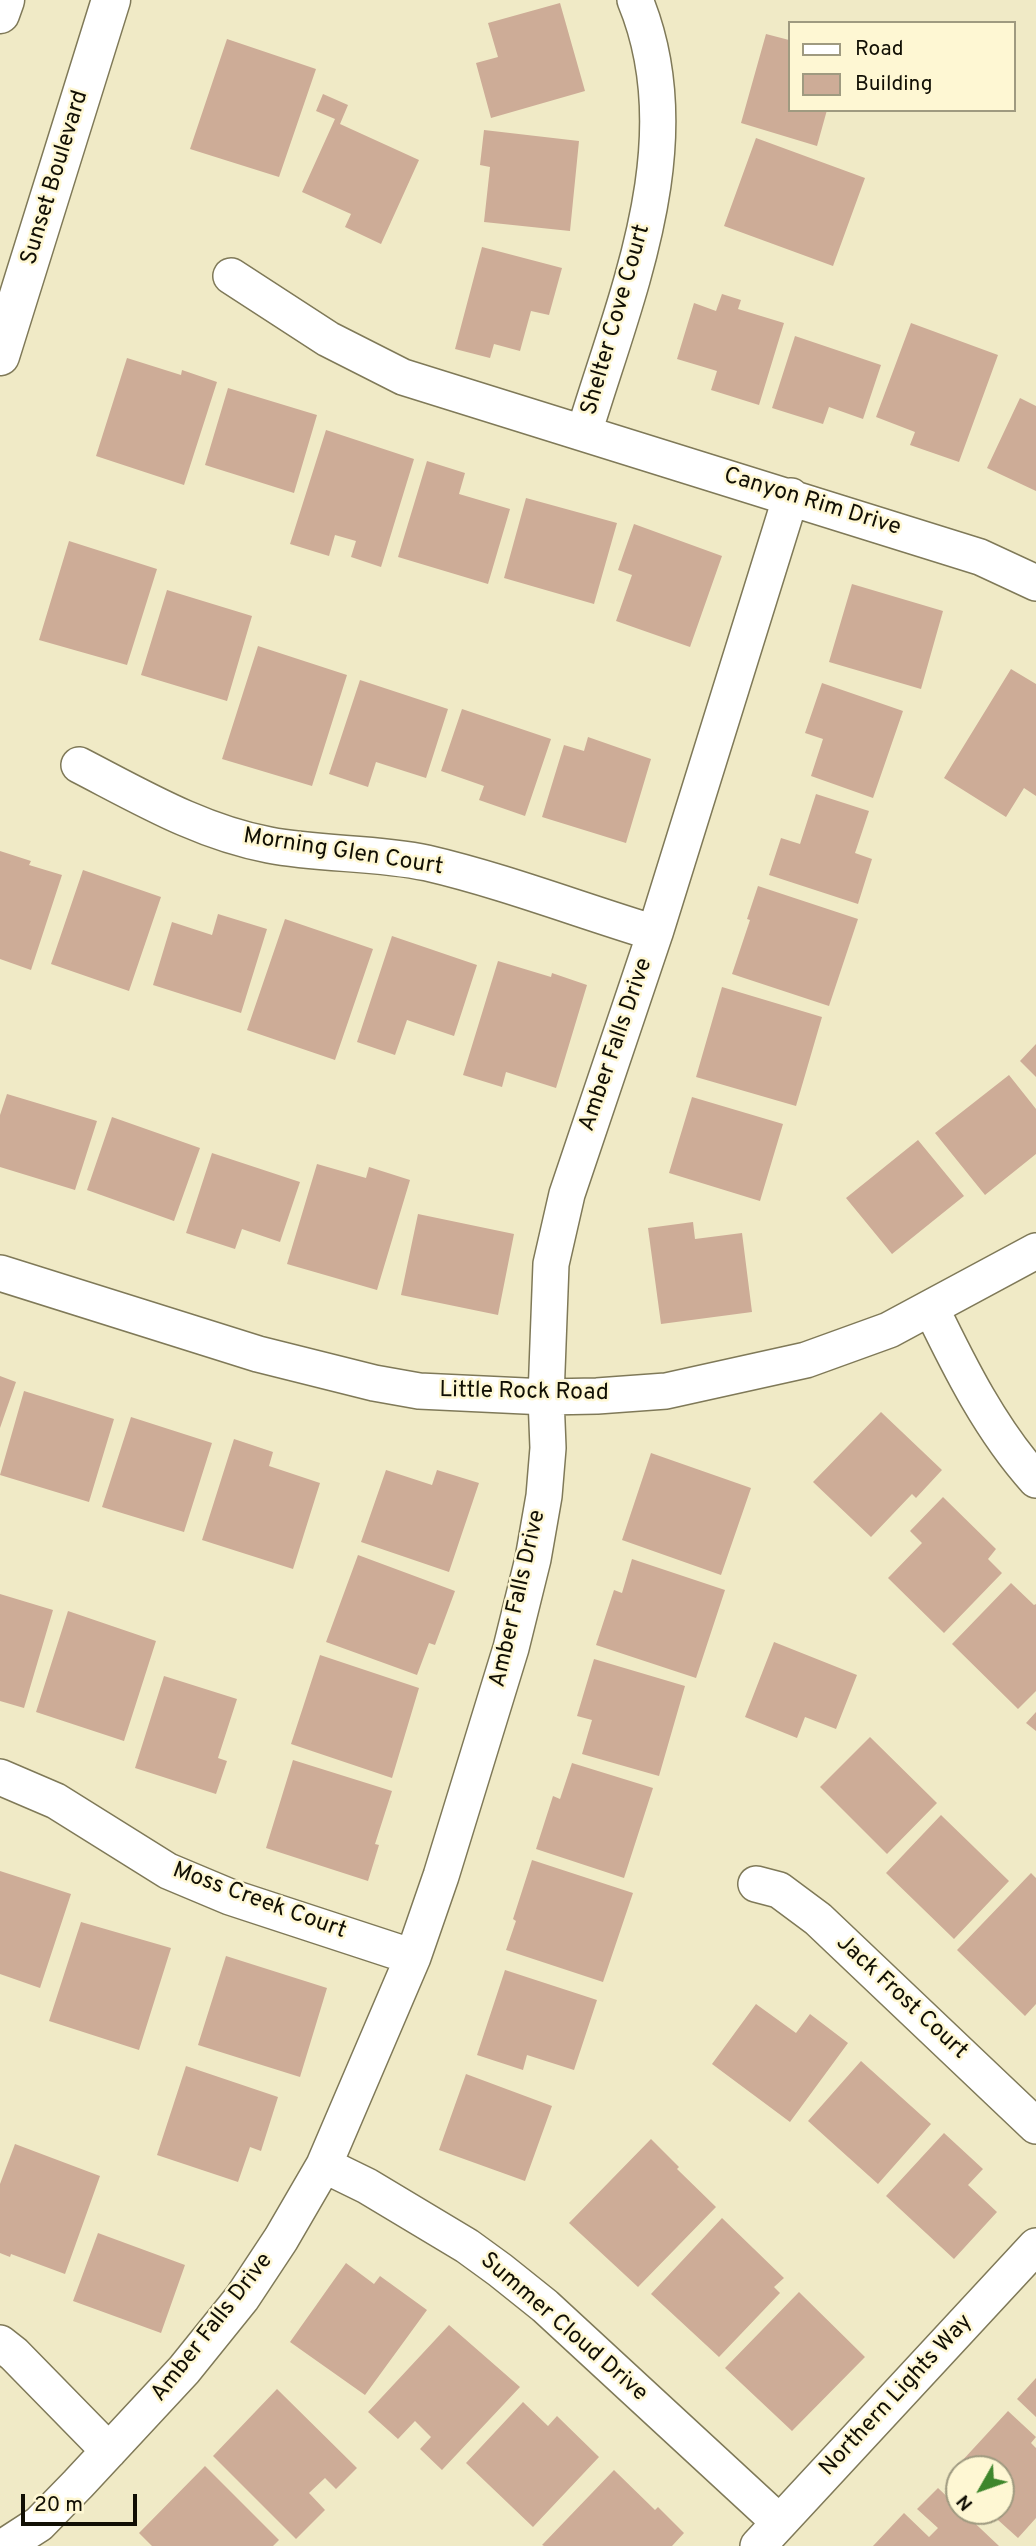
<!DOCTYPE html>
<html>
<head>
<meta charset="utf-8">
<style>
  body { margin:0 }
  #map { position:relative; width:1036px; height:2546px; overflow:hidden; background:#f0eac6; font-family:Overpass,sans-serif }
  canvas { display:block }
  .legend { position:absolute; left:788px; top:21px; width:228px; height:91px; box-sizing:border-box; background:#fef7d3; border:2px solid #9f9a80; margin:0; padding:9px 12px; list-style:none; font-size:21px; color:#110f04 }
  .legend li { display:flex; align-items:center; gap:14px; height:35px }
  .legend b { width:35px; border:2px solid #9f9a80 }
  .north { position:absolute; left:945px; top:2455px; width:70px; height:70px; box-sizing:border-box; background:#fef7d3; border:2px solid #9f9a80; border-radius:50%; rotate:230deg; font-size:19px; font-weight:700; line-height:28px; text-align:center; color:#110f04 }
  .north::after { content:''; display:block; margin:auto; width:24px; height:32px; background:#3e862c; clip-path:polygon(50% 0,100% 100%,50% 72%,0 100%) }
  .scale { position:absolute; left:21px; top:2494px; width:116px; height:32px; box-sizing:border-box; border:4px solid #110f04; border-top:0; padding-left:9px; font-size:21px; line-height:24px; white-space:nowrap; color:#110f04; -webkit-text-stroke:5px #fef7d3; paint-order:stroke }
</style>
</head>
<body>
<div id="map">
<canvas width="1036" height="2546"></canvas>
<ul class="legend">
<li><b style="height:9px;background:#fff"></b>Road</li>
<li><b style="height:19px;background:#cdac97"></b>Building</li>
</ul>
<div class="north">N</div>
<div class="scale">20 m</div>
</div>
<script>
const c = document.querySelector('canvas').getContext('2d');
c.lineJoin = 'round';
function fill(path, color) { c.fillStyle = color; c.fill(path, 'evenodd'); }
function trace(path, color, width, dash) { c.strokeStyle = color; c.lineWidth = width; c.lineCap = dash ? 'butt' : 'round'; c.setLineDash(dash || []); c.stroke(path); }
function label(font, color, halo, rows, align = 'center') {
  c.font = font + ' Overpass,sans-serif'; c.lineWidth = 5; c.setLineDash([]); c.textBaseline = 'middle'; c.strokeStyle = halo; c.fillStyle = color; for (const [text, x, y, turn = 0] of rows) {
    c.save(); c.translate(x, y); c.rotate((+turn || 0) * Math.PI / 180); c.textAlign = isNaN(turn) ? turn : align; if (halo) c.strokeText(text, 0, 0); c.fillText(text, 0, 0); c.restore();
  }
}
fill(new Path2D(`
  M560,3l25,88 -94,27 -15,-55 22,-6 -10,-34z
  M766,34l23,6v70h38l-10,36 -76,-23z
  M227,39l89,30 -37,108 -89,-28z
  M323,94l25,11 -8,19 79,36 -38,84 -36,-17 6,-13 -49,-22 33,-73 -19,-8z
  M484,130l95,11 -9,90 -86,-9 6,-55 -10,-2z
  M756,138l109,40 -32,88 -109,-40z
  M482,247l80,21 -13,47 -18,-4 -11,40 -26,-7 -4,14 -35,-9z
  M722,294l19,6 -3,9 46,14 -25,82 -48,-15 6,-19 -40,-12 17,-56 22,8z
  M911,323l87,32 -39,107 -49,-17 5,-13 -39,-15z
  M795,336l86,29 -18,54 -34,-12 -6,17 -51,-16z
  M127,358l54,17 1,-5 35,12 -33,103 -88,-29z
  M228,388l89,27 -23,78 -89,-28z
  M1020,398l16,8v85l-49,-23z
  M326,430l88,29 -33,108 -30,-10 5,-16 -21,-6 -6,21 -39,-12z
  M427,461l38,12 -6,21 51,15 -22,75 -90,-27z
  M526,498l91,25 -23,81 -90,-26z
  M634,524l88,32 -32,91 -74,-26 16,-46 -14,-5z
  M69,541l88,28 -30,96 -88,-25z
  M852,584l91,27 -22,78 -92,-27z
  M167,590l85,26 -25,85 -86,-26z
  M258,646l89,29 -35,111 -90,-27z
  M1011,669l25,15v112l-12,-8 -18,29 -62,-39z
  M360,680l88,29 -22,69 -50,-16 -8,25 -39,-13z
  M822,683l81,28 -30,87 -62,-22 12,-37 -18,-6z
  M462,709l89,30 -26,77 -46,-16 5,-14 -43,-15z
  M588,737l63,22 -25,84 -84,-26 22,-72 20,6z
  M816,794l53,17 -14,42 17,6 -14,45 -89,-29 12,-37 19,6z
  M0,851l31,10 -2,4 33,10 -31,95 -31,-11z
  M83,870l78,27 -32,94 -78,-27z
  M758,886l100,33 -29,87 -97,-32 18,-54 -3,-1z
  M218,914l49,15 -26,84 -88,-28 19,-63 40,13z
  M285,919l88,30 -38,111 -88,-30z
  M392,936l85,29 -23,71 -47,-16 -12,35 -38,-13z
  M498,961l53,16 1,-4 35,12 -31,103 -50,-16 -4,15 -39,-12z
  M722,987l100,30 -26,89 -100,-29z
  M1036,1044v33l-16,-16z
  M1009,1075l27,34v45l-51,41 -50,-62z
  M7,1094l90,27 -22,69 -75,-23v-52z
  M692,1097l91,27 -23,77 -91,-28z
  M112,1117l88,31 -26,73 -87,-31z
  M918,1140l46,56 -72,58 -46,-56z
  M212,1153l88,29 -20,60 -38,-13 -7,20 -49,-16z
  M317,1164l49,14 3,-11 41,13 -33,110 -90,-26z
  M418,1214l96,20 -16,81 -97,-20z
  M693,1222l2,17 47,-6 10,79 -91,12 -13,-96z
  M0,1376l16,6 -16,46z
  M24,1391l90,28 -25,83 -89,-27z
  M881,1412l61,58 -26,28 -4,-4 -41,43 -58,-55z
  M131,1417l81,26 -28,89 -82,-25z
  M234,1439l39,13 -4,14 51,17 -27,86 -91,-29z
  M651,1453l100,35 -30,87 -99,-35z
  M386,1470l46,15 5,-15 42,13 -30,89 -88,-30z
  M943,1497l53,52 -8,10 14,14 -58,60 -56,-55 34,-35 -12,-12z
  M358,1555l97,36 -20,54 -6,-2 -12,32 -91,-33z
  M632,1559l93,31 -29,88 -100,-33 18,-55 8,3z
  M1011,1583l23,22 2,-1v87l-18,18 -66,-65z
  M0,1594l53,16 -29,98 -24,-7z
  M68,1611l88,30 -32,100 -88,-29z
  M774,1642l83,33 -21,54 -31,-12 -8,21 -52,-21z
  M320,1655l99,33 -27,90 -101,-34z
  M594,1659l91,27 -26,90 -77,-22 10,-34 -15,-4z
  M164,1676l73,23 -19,59 9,3 -11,33 -81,-26z
  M1036,1712v19l-10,-8z
  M870,1737l67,66 -50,51 -67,-67z
  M293,1760l99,31 -17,53 4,1 -11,36 -102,-33z
  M572,1763l81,25 -29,90 -88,-29 17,-53 7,3z
  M941,1815l68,66 -55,58 -68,-66z
  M532,1860l101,33 -30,89 -97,-32 10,-29 -3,-2z
  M0,1871l71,23 -31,94 -40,-14z
  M1031,1873l5,5v126l-11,12 -68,-66z
  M81,1922l90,26 -32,102 -90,-29z
  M226,1956l101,32 -27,89 -102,-32z
  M505,1970l92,30 -23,70 -47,-15 -4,15 -46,-15z
  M756,2004l40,29 14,-19 38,29 -58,79 -78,-58z
  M861,2061l70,63 -53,60 -70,-63z
  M186,2066l92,31 -17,54 -11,-4 -12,35 -81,-27z
  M466,2074l86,32 -27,75 -86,-31z
  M944,2133l39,36 -15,16 29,27 -43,47 -68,-63z
  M651,2139l28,28 -2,2 39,38 -78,80 -69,-64z
  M15,2144l85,32 -35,98 -54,-20 -1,3 -10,-4v-69z
  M722,2218l62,60 -10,9 6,6 -61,64 -68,-63z
  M98,2233l87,32 -24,68 -88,-32z
  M346,2263l28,21 6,-8 47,34 -62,85 -75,-53z
  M799,2292l66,65 -73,74 -67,-63z
  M449,2325l71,62 -78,83 -22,-21 11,-12 -16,-16 -17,18 -30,-27z
  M1036,2378v39l-19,-18z
  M277,2389l80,79 -21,21 -11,-11 -16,15 16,17 -29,29 -83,-83z
  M523,2402l25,24 9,-10 42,41 -66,70 -67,-64z
  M1008,2411l28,26 -5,6 5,5v70l-18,20 -30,-27h13v-42h-42v15l-10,-9z
  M205,2466l74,74 -6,6h-121l-13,-13z
  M614,2470l41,40 3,-3 26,26 -12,13h-128l-2,-1z
  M938,2488l21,20v3h3l37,35h-126l31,-33 25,24 9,-9 -21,-19z`), '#cdac97');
const minor = new Path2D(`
  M231,276l97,63 75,38 577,180 56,26
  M584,433c41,-136 110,-291 51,-433
  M79,765c62,32 121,67 190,80 52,10 106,7 158,18 77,18 152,47 228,70
  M0,1273l258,81 116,29 45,8 127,6 51,-1 69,-5 140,-31 83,-30 147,-79
  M931,1308c29,60 60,122 105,172
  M0,1777l56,24 112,70 62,26 183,60
  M756,1884l23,6 39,29 218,207
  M324,2165l43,21 100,60 33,24 45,36 234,216
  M0,2343l14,11 95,97
  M5,2546l34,-22 39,-40 106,-114 58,-72 39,-59 43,-74 89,-208 28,-81 70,-228 22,-89 11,-63 4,-48 -2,-51 5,-133 16,-70 88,-261 136,-437
  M758,2546l278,-300`);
const secondary = new Path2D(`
  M0,14l5,-14
  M0,356l111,-356`);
trace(minor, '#7f7958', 38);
trace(secondary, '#7f7958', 41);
trace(minor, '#fff', 35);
trace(secondary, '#fff', 38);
label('23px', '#110f04', '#fef7d3', [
  ["Sunset Boulevard",56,178,-73],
  ["Shelter Cove Court",617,320,-74],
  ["Canyon Rim Drive",812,503,17],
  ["Morning Glen Court",343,853,9],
  ["Amber Falls Drive",617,1045,-71],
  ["Little Rock Road",524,1393,1],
  ["Amber Falls Drive",519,1599,-77],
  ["Moss Creek Court",259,1902,20],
  ["Jack Frost Court",901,1998,43],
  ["Amber Falls Drive",213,2328,-52],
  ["Summer Cloud Drive",563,2328,41],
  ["Northern Lights Way",897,2396,-47]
]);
</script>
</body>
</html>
